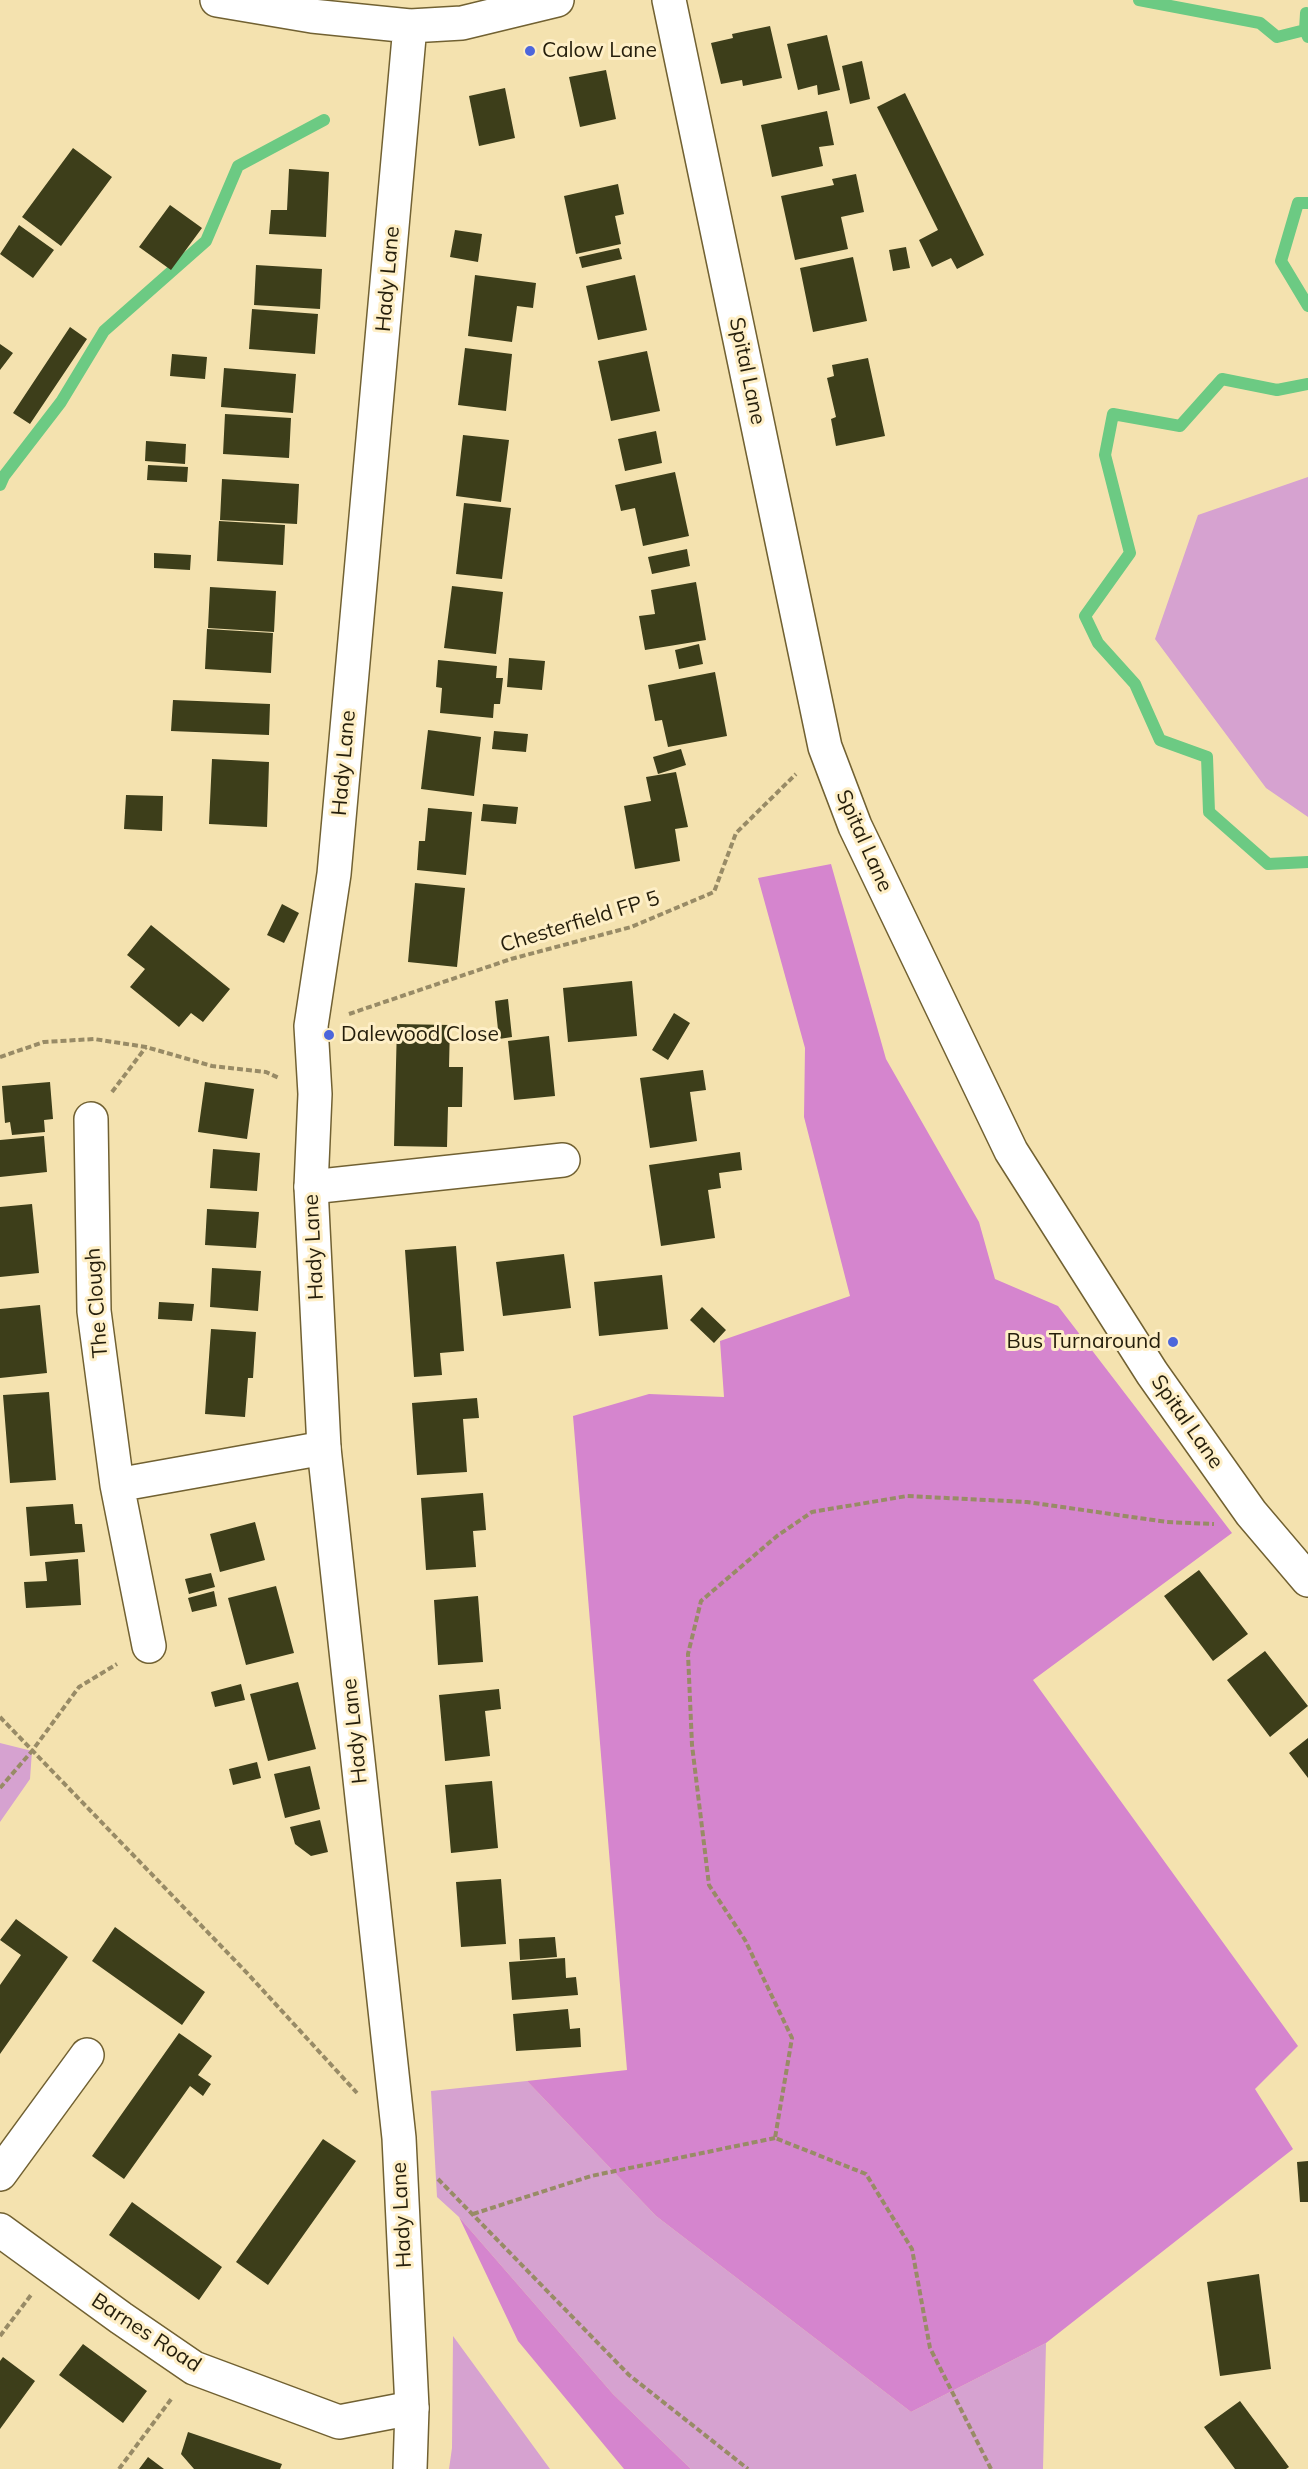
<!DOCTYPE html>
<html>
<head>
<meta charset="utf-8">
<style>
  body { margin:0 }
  canvas { display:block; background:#f4e2af }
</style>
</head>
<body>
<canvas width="1308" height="2469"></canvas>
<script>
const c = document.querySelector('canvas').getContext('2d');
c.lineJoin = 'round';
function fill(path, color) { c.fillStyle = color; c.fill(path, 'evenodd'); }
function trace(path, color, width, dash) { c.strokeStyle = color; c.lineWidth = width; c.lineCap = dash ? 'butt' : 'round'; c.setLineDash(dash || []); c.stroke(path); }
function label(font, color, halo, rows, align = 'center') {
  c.font = font + ' Mulish,sans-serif'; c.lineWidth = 6; c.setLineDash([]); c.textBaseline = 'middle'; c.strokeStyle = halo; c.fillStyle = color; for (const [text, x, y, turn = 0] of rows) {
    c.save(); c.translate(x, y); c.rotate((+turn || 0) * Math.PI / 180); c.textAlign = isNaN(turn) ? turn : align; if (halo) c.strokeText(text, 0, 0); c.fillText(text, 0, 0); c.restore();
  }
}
fill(new Path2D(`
  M1308,477v340l-42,-29 -111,-149 43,-124z
  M0,1743l32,8 -2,28 -30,43z
  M527,2081l129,135 255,196 135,-69 -3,126h-352l-78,-75 -154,-177 -22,-20 -6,-106z
  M453,2336l97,133h-101l3,-21z`), '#d6a2d0');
fill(new Path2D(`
  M831,864l55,195 93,163 16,57 63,27 174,227 -199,147 265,366 -43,43 38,60 -247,194 -135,69 -255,-196 -129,-135 100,-11 -54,-654 76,-22 75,3 -4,-56 130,-45 -46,-179 1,-69 -47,-170z
  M459,2217l154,177 78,75h-67l-106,-128z`), '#d585ce');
trace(new Path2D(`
  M1139,0l121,23 17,14 28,-7
  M1306,13l-1,17 3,7
  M1308,203h-10l-17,58 27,45
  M1308,384l-31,6 -55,-11 -42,47 -67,-12 -8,41 25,98 -45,63 13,27 37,41 25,56 47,17 2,55 59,52 40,-2
  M0,485l4,-9 57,-74 43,-71 102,-90 32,-75 86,-46`), '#6cca83', 12);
fill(new Path2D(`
  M770,26l12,52 -39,8 -1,-6 -21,4 -10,-41 22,-5 -1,-4z
  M827,35l13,55 -22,5 -1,-10 -19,5 -11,-46z
  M862,61l8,38 -20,5 -8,-38z
  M606,70l10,49 -36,8 -11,-50z
  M505,88l10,50 -36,8 -10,-50z
  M905,93l79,162 -27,14 -6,-11 -19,9 -13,-27 19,-10 -61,-123z
  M827,111l7,34 -15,2 4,19 -51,11 -11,-52z
  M73,148l39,29 -51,69 -39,-29z
  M289,169l40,3 -3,65 -57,-3 2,-24h16z
  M856,174l8,38 -23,5 7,32 -53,11 -14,-64 53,-11 -2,-6z
  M618,184l6,30 -9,2 6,28 -45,10 -12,-58z
  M170,205l32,23 -31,42 -32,-23z
  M19,225l35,25 -21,28 -33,-24z
  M455,230l27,4 -4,28 -28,-5z
  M906,247l4,21 -17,3 -4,-21z
  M619,248l3,11 -40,9 -3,-11z
  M853,257l14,64 -54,11 -13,-64z
  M256,265l66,4 -2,40 -66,-4z
  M475,275l61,8 -3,25 -16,-2 -5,36 -44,-6z
  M635,275l12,55 -49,10 -12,-54z
  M252,309l66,5 -3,40 -66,-5z
  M70,327l17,12 -57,85 -17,-11z
  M0,344l13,9 -13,17z
  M465,348l47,6 -6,57 -48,-6z
  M647,351l13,60 -49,10 -13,-60z
  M172,354l35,3 -2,22 -35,-3z
  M868,358l17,78 -49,10 -5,-27 5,-2 -9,-39 7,-2 -2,-11z
  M224,368l72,6 -3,39 -72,-6z
  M225,414l66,4 -2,40 -66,-4z
  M656,431l6,32 -37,8 -7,-32z
  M463,435l46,5 -8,62 -45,-6z
  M146,441l40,3 -1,20 -40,-3z
  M148,465l40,2 -1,15 -40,-2z
  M675,472l14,64 -46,10 -8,-38 -14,3 -6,-26z
  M222,479l77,5 -2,40 -77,-4z
  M464,503l47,5 -9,71 -46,-5z
  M219,521l66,4 -2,40 -66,-4z
  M687,549l3,17 -38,8 -4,-17z
  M154,553l37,2 -1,15 -36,-2z
  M696,582l10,58 -61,10 -6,-34 16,-2 -4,-24z
  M452,586l51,6 -7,62 -52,-6z
  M210,587l66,4 -2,41 -66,-4z
  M207,629l66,4 -2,40 -66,-4z
  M699,644l4,20 -24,5 -4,-19z
  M509,658l36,3 -3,29 -35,-3z
  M438,660l59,6 -1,12h7l-3,26h-6l-1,14 -53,-5 2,-25 -6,-1z
  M715,672l12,64 -59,11 -6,-27 -7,1 -7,-36z
  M173,700l97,4 -1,31 -98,-4z
  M428,730l53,7 -7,59 -53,-7z
  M494,731l34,3 -2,18 -34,-3z
  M681,749l5,16 -28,9 -5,-17z
  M212,759l57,3 -2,65 -58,-3z
  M676,772l12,55 -13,2 5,32 -45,8 -11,-63 27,-5 -5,-24z
  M126,795l37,1 -1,35 -38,-2z
  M483,804l35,3 -2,17 -35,-3z
  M428,808l44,4 -6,63 -49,-5 2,-29h6z
  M415,883l50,5 -8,79 -49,-5z
  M282,904l17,9 -15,30 -17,-8z
  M151,925l79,64 -27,33 -12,-9 -12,14 -49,-40 15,-18 -18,-14z
  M632,981l5,55 -69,6 -5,-54z
  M508,999l4,38 -13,2 -4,-38z
  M674,1013l16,10 -22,37 -16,-10z
  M397,1024l53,1 -1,42h14l-1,40h-14l-1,40 -53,-1z
  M549,1036l6,60 -41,4 -6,-59z
  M703,1070l3,20 -16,2 7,49 -47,7 -10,-70z
  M50,1082l3,37 -9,1 1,12 -33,3 -2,-13 -5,1 -3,-37z
  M205,1082l49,7 -7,50 -49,-7z
  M44,1136l3,36 -47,5v-37z
  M213,1149l47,4 -3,38 -47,-3z
  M740,1152l2,18 -23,3 2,15 -13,2 7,48 -54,8 -12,-81z
  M32,1204l7,69 -39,4v-70z
  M207,1209l52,3 -3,36 -51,-3z
  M456,1246l8,105 -24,2 2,22 -28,2 -9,-127z
  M564,1254l7,54 -68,8 -7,-54z
  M212,1268l49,3 -3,40 -48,-4z
  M662,1275l6,54 -69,7 -5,-54z
  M159,1302l35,2 -2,17 -34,-2z
  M40,1305l7,68 -47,5v-69z
  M702,1307l24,23 -12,13 -24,-23z
  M211,1329l45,3 -3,46h-5l-3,39 -40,-3z
  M49,1392l7,88 -46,3 -7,-88z
  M477,1398l2,20 -16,1 4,53 -50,3 -5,-72z
  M483,1493l3,37 -13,1 3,36 -50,3 -5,-72z
  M73,1504l2,20h7l3,28 -55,4 -4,-49z
  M255,1522l10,38 -45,12 -10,-38z
  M78,1559l3,46 -55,3 -2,-26 23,-1 -2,-19z
  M1199,1570l49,64 -35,27 -49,-65z
  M211,1573l4,14 -26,7 -4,-15z
  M276,1586l18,67 -48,12 -18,-67z
  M214,1591l3,15 -25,6 -4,-14z
  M478,1596l5,66 -45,3 -4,-65z
  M1265,1651l43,55 -38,31 -43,-57z
  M298,1682l18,67 -48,12 -18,-67z
  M241,1684l4,16 -30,7 -4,-15z
  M499,1689l2,20 -16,2 5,45 -45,5 -6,-66z
  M1308,1738v40l-19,-25z
  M257,1762l4,16 -28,7 -4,-16z
  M310,1766l10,43 -35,9 -11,-44z
  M492,1781l6,67 -47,5 -6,-68z
  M320,1820l8,32 -17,4 -16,-12 -5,-17z
  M501,1879l5,65 -45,3 -5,-65z
  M16,1919l52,38 -68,97v-69l21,-30 -21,-15z
  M115,1927l90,65 -23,33 -90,-64z
  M555,1937l2,20 -37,3 -1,-21z
  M565,1958l1,20 10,-1 2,18 -66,5 -3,-38z
  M568,2009l2,20 10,-1 1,19 -65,4 -3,-37z
  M179,2033l33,23 -14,19 13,9 -8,12 -13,-10 -66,93 -32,-23z
  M323,2139l33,22 -88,124 -32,-23z
  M1308,2161v41h-8l-3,-40z
  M132,2202l90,65 -23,33 -90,-65z
  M1259,2274l12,95 -51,7 -13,-94z
  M83,2344l64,47 -24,32 -64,-48z
  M3,2357l32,24 -35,48v-68z
  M1240,2401l49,66 -3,2h-51l-31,-42z
  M188,2432l94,32 -2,5h-86l-13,-15z
  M148,2457l16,12h-25z`), '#3d3e1a');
const minor = new Path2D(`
  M91,1119l3,192 23,174 32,161
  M311,1187l252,-27
  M117,1485l207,-37
  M0,2174l87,-119
  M0,2230l121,88 73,50 145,54 73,-14`);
const tertiary = new Path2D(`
  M217,0l95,16 98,10 52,-3 95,-23
  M669,0l156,747 30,79 156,325 141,222 99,140 57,67
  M410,26l-76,848 -23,152 4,68 -4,93 13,261 75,690 13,270 -2,61`);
trace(minor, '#716132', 36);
trace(tertiary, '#716132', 36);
trace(new Path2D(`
  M349,1014l162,-55 120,-32 83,-35 22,-59 60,-59
  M0,1057l44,-15 50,-3 52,8 66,19 54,6 13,6
  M112,1092l34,-45
  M0,1717l248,257 109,119
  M0,1788l32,-37 47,-64 38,-23
  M438,2179l191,196 119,94
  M473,2214l118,-38 184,-38
  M0,2336l31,-41
  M119,2469l53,-71
  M991,2469l-61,-121 -18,-99 -46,-75 -91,-36 17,-100 -47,-98 -36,-55 -17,-140 -4,-91 13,-53 76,-65 35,-24 95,-16 120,6 140,20 47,2`), '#988b66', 4, [6, 3]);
trace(minor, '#fff', 33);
trace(tertiary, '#fff', 33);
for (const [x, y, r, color] of [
  [530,51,6,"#4d66db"],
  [329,1035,6,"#4d66db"],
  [1173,1342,6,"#4d66db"]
]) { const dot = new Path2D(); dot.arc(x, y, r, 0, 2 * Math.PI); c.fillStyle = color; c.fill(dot); trace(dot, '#feefc7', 2); }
label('21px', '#251e0b', '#feefc7', [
  ["Calow Lane",542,51],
  ["Dalewood Close",341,1035],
  ["Bus Turnaround",1161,1342,"right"]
], 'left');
label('21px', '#251e0b', '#feefc7', [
  ["Hady Lane",388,279,-85],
  ["Spital Lane",747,371,78],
  ["Hady Lane",344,763,-85],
  ["Spital Lane",864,841,66],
  ["Chesterfield FP 5",580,922,-17],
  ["Hady Lane",314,1247,-93],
  ["The Clough",97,1303,-94],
  ["Spital Lane",1187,1422,55],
  ["Hady Lane",355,1731,-96],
  ["Hady Lane",402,2215,-93],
  ["Barnes Road",146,2333,33]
]);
</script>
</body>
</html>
